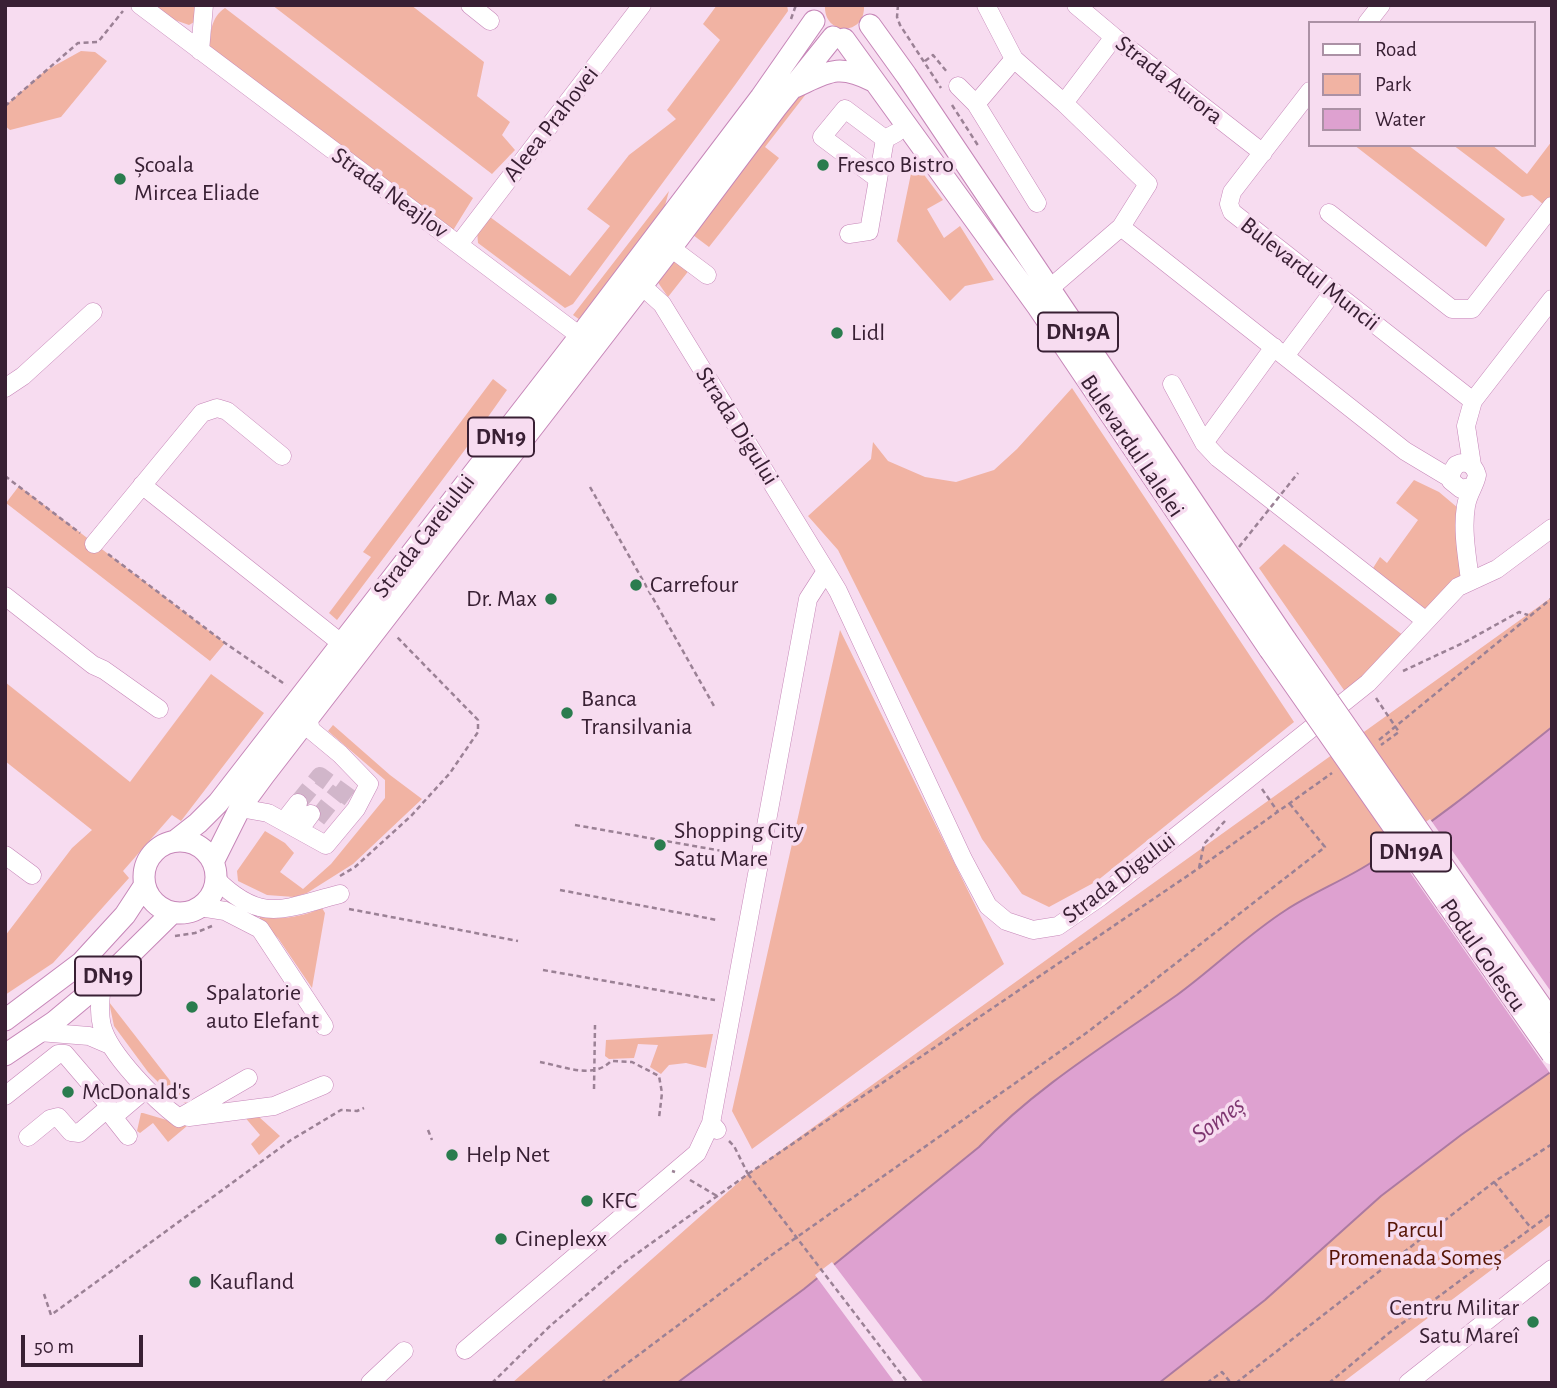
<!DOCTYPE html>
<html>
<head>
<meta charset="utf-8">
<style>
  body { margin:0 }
  #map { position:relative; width:1557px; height:1388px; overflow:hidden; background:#f7dcf0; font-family:"Alegreya Sans",sans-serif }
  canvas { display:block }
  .frame { position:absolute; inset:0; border:7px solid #392034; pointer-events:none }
  .legend { position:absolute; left:1308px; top:21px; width:228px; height:126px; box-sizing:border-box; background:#f7dcf0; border:2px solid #ab91a5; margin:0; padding:9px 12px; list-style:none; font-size:21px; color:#392034 }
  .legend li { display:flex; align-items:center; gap:14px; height:35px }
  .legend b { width:35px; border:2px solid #ab91a5 }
  .scale { position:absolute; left:21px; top:1335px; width:122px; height:32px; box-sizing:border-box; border:4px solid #392034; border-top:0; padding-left:9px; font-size:21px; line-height:24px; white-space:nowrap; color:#392034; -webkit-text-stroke:5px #f7dcf0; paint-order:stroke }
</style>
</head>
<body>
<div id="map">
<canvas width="1557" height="1388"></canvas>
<div class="frame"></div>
<ul class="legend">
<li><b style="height:9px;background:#fff"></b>Road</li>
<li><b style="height:19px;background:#f1b3a3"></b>Park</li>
<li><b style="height:19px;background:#dea1d0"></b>Water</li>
</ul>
<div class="scale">50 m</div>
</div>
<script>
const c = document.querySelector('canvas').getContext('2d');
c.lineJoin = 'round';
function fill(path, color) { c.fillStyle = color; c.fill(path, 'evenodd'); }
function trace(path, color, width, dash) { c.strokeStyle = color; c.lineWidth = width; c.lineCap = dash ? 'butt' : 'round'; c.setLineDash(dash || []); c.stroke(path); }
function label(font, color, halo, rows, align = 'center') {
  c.font = font + ' "Alegreya Sans",sans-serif'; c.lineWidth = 7; c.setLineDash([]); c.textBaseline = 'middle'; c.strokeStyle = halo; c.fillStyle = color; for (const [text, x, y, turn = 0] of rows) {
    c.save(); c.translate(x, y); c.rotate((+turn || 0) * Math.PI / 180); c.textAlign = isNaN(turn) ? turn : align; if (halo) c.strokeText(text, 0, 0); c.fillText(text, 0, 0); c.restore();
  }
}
fill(new Path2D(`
  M155,5h49l-1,12 -14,8 -17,-6z
  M272,5h139l73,57 -7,34 33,26 -8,13 13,15 -23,24z
  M717,5h70l1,6 -53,74 -162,219 -8,4 -87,-65 -1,-12 13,-14 80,59 40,-50 -23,-17 42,-54 47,-36 -9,-9 53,-70 -17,-16z
  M825,5h39c2,32 -41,31 -39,0z
  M225,8l248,190 -21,34 -242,-184c0,-15 1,-31 15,-40z
  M81,51l14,1 12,9 -46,56 -51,13 -5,-4v-20l40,-35z
  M799,88l7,6 -41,53 14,11 -70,89 -16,-12z
  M1552,141v55l-8,9 -12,-10 -10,2 -69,-52h39l35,29z
  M1354,145h54l97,74 -19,28z
  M913,164l6,4 24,32 -16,9 17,29 16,-12 34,54 -29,6 -15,15 -53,-60z
  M669,191l-8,29 -78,102 -10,-7z
  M673,262h8l9,7 -22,28 -11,-16z
  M493,379l14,11 -43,61 -127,169 -8,-7 42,-56 -8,-5z
  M1072,388l222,334 -197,159 -48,26 -27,-13 -40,-55 -144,-289 -30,-34 63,-57 2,-17 15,19 37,16 31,5 38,-12 23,-21z
  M1414,480l25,12 19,16 5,66 -42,44 -53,-42 12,-19 7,6 31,-43 -22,-17z
  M19,486l206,157 -15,18 -204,-158z
  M1284,544l120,92 -58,57 -87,-125z
  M1552,597v627l-210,159h-830l236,-209z
  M840,630l164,334 -252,185 -20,-38z
  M211,674l53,39 -83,108 -9,-6 -49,56 6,7 -76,85 -48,32v-59l67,-88 20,-18 -87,-69v-79l125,100z
  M333,725l57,50 32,24 -69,65 -46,29 -13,4 -27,-2 -29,-14 -1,-10 28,-40 20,12 9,10 -14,19 23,17 28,-25 54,-66v-18l-57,-49z
  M322,908l3,5 -13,75 -34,-50 -20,-17 2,-4c21,3 42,0 62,-9z
  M109,1002l80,103 -17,-9 -24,-24 -34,-46z
  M713,1034l-7,34 -20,-5 -17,2 -8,9 -11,-7 8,-22 -20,-1 -4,14 -25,1 -4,-3 1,-16z
  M141,1113h2l44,13 -19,16 -15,-19 -13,10 -3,-2z
  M243,1115l15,1 22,20 -21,19 -8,-11 9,-9z`), '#f1b3a3');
const water = new Path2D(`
  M1552,727v344l-91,64 -80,61 -116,104 -106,83h-482l127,-94 175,-142c57,-60 130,-104 198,-152 37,-27 70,-60 109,-85 26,-17 56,-29 83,-46 65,-41 123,-89 183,-137z`);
fill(water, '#dea1d0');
trace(water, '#ac7aa1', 2);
fill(new Path2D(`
  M1430,819l122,174v83l-161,-231z
  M832,1262l92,121h-29l-80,-108z`), '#f7dcf0');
trace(new Path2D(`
  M298,803l22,-27 38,28
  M317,819l23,-29`), '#d1b6ca', 18, [18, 9]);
const minor = new Path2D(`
  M140,5l440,331
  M470,5l20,16
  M986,5l28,54 50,44 84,81 -27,43 -72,62
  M1076,5l38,32 149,116
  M1367,23l14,-18
  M200,51l4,-46
  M958,86l18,18 61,99
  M1310,91l-78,101 -3,12 3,8 241,189
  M1064,103l50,-66
  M976,104l38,-45
  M878,179l-56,-42 23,-28 40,30
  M1329,213l123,96h20l80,-103
  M1121,227l284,224 45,27
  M849,234l20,-3 16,-92 11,-6
  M459,244l183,-239
  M671,248l36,27
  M642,286l20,18 164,267 -18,28 -97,524 6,7
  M1285,356l48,-64
  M1172,384l32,59 14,15 208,163
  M5,388l18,-12 70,-64
  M1204,443l70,-96
  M1472,465l-6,-39 7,-25 79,-102
  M142,485l199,158
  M94,544l108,-131 15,-5 10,3 55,45
  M826,571l12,20 125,268 25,47 18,15 27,9 25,-4 42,-29 268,-214 90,-96 39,-18 55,-41
  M1470,580c-3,-24 -8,-50 -4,-74 2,-13 9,-20 11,-31 -3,-11 -11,-15 -21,-10l-5,8v8l10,8 9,-2
  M5,596l88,69 11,5 55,39
  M240,808l28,5 58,32 30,-36 13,-25 -29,-30 -29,-24 -3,-12
  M284,821l14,-18
  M300,829l11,-15
  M5,855l27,20
  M216,879c46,46 69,29 124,15
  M200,907l25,4 35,18 64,97
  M102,982c-1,14 -4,29 0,44 7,28 54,75 77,92l69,-40
  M39,1032l50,4 21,9
  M5,1096l53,-42h7l42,49v6l-28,24 -8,-1 -13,-15 -8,2 -22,18
  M189,1117l85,-11 50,-21
  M128,1136l-15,-19 33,-28
  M465,1350l232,-197 14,-30
  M370,1383l34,-32
  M1408,1383l144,-114`);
const major = new Path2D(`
  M870,25l36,50 380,565
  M844,39l194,268 232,343
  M795,87c33,-15 43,-24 78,-6
  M144 877a36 36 0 1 1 72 0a36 36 0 1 1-72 0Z
  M175,841l23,-18 20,-20 83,-107 279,-360 181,-239 53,-76
  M213,862l27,-54 25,-34 406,-526 105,-140 57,-71
  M5,1020l76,-57 44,-48 19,-29
  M5,1055l49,-33 48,-40 70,-69`);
trace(minor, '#c686b8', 19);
trace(major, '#c686b8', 23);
trace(new Path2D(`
  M898,5l-1,12 3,8 41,63
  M791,19l5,-14
  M925,61l8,-6 14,17
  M952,105l27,42
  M5,106l73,-63 20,-1 25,-31
  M5,476l75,57
  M590,487l124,219
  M108,554l117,89 61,42
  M1403,671l62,-29 54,-30 9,3
  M1376,698l23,34 -18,13
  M1379,740l173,-142
  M1262,789l16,23
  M575,825l153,27
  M1199,868l5,-24 21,-23
  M135,870c4,-11 10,-21 20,-28
  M340,876l15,-9 56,-51 39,-43 28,-41v-12l-81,-83
  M560,890l157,30
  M349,909l169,32
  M175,936l20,-3 17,-7
  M543,970l172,30
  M540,1062c23,4 53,18 71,-1l21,1 27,14 3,17 -3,25
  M594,1089l1,-64
  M428,1130l4,10
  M729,1141l5,5 14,28
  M690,1180l27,16
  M1494,1182l37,46
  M44,1294l7,21 240,-175 50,-30 16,1 7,-3
  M492,1383l58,-57 75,-64 123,-88 451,-306 133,-95
  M601,1383l172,-129 316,-223 236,-184 -35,-43
  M1207,1383l15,-11 9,11
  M1236,1383l258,-201 58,-38
  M1329,1383l60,-50 163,-120`), '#9b8195', 2.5, [5, 3.5]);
trace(minor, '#fff', 18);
trace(major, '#fff', 21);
const majorBridge = new Path2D(`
  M1286,640l266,382
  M1270,650l282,404`);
trace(majorBridge, '#c686b8', 23, []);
trace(new Path2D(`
  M1239,547l59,-74
  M672,1171l3,1
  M748,1174l160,209`), '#9b8195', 2.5, [5, 3.5]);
trace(majorBridge, '#fff', 21);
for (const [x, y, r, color] of [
  [823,165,7,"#2a7c4e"],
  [120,179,7,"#2a7c4e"],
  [837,333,7,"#2a7c4e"],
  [636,585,7,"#2a7c4e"],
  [551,599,7,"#2a7c4e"],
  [567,713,7,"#2a7c4e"],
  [660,845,7,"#2a7c4e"],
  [192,1007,7,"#2a7c4e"],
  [68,1092,7,"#2a7c4e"],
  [452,1155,7,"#2a7c4e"],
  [587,1201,7,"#2a7c4e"],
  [501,1239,7,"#2a7c4e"],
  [195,1282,7,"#2a7c4e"],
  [1533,1322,7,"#2a7c4e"]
]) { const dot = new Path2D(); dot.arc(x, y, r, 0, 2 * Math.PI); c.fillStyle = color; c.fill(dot); trace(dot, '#f7dcf0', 2.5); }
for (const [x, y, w] of [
  [1078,332,80],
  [501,437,66],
  [1411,852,80],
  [108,976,66]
]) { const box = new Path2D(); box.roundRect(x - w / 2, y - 19.5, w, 39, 5); c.fillStyle = '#f7dcf0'; c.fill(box); trace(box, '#392034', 2); }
label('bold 23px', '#392034', null, [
  ["DN19A",1078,332],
  ["DN19",501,437],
  ["DN19A",1411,852],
  ["DN19",108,976]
]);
label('24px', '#392034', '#f7dcf0', [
  ["Strada Aurora",1169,80,38],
  ["Aleea Prahovei",551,124,-52],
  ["Strada Neajlov",390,193,36],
  ["Bulevardul Muncii",1310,274,38],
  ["Strada Digului",737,426,58],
  ["Bulevardul Lalelei",1132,446,56],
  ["Strada Careiului",424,536,-52],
  ["Strada Digului",1119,878,-37],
  ["Podul Golescu",1483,955,55]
]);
label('24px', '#392034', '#f7dcf0', [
  ["Școala",134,165],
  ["Mircea Eliade",134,193],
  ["Fresco Bistro",837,165],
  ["Lidl",851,333],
  ["Carrefour",650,585],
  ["Dr. Max",537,599,"right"],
  ["Banca",581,699],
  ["Transilvania",581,727],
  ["Shopping City",674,831],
  ["Satu Mare",674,859],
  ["Spalatorie",206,993],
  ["auto Elefant",206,1021],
  ["McDonald's",82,1092],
  ["Help Net",466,1155],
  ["KFC",601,1201],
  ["Cineplexx",515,1239],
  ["Kaufland",209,1282],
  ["Centru Militar",1519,1308,"right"],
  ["Satu Mareî",1519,1336,"right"]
], 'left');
label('24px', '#561404', '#f7dcf0', [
  ["Parcul",1415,1230],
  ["Promenada Someș",1415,1258]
]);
label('italic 26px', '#7f3771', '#f7dcf0', [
  ["Someș",1218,1120,-37]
]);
</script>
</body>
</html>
